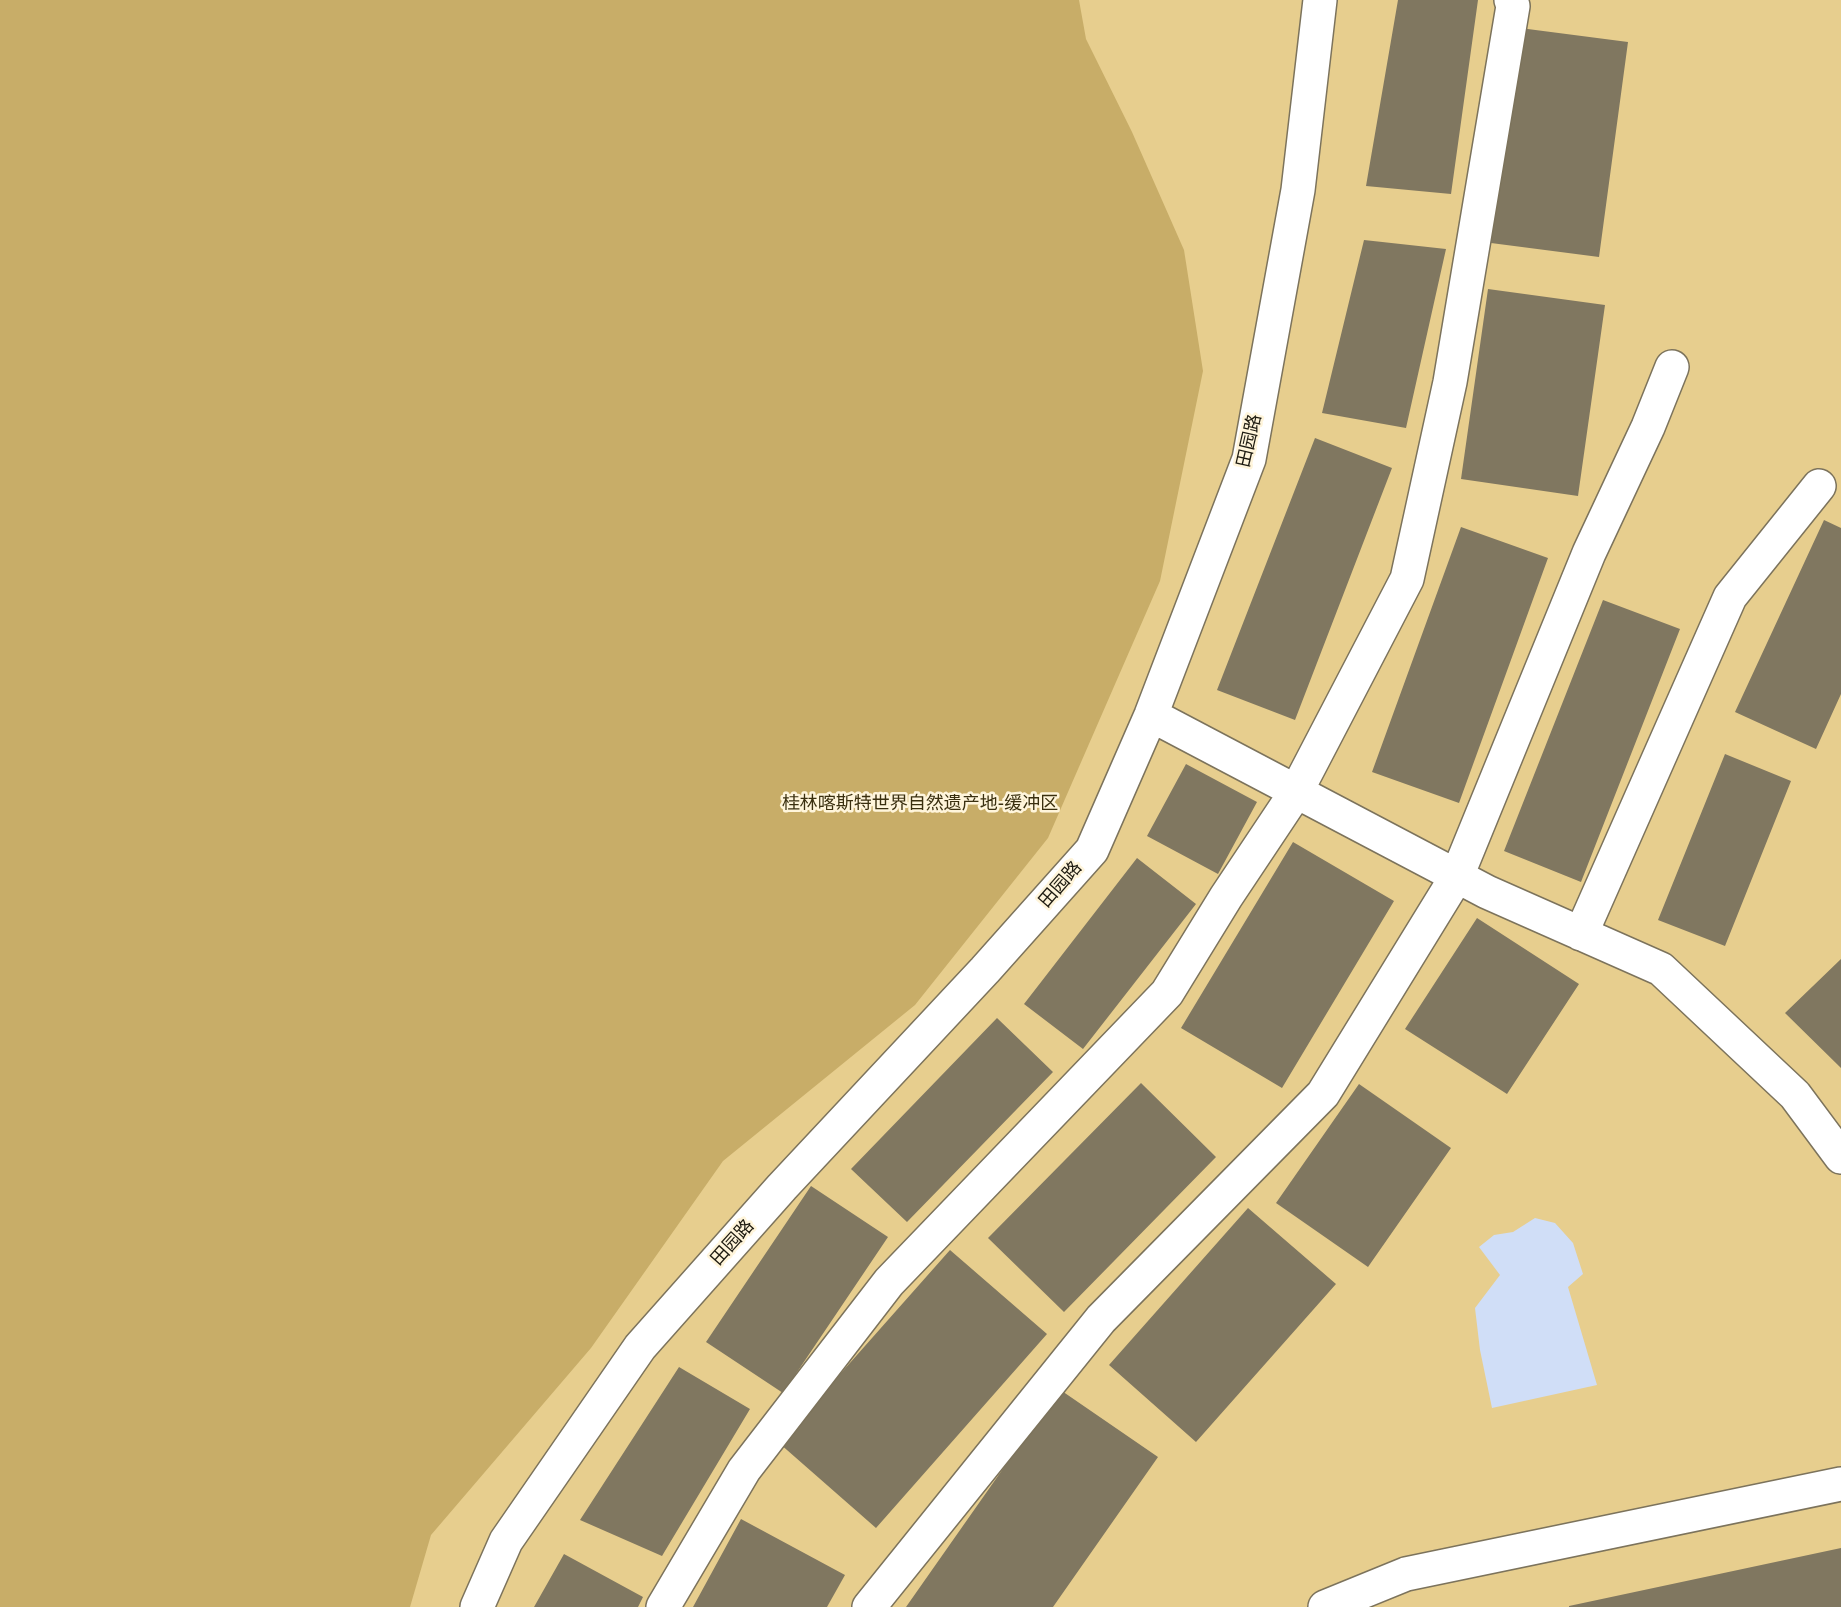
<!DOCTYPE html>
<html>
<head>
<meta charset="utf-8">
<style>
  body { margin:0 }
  canvas { display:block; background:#fff5db }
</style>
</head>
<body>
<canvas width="1841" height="1607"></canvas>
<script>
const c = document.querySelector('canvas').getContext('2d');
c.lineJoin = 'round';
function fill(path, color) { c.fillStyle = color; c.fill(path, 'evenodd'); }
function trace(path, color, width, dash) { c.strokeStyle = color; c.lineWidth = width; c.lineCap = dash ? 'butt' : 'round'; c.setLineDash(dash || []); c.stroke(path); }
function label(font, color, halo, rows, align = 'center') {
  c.font = font + ' Signika,"Noto Sans SC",sans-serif'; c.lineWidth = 5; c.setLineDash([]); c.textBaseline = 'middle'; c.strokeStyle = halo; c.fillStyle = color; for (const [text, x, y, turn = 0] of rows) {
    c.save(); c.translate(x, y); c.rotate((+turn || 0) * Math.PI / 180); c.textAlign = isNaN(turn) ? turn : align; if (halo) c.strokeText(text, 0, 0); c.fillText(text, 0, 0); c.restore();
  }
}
fill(new Path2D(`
  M0,0h1841v1607h-1841z`), '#e7ce8e');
fill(new Path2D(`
  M0,0h1079l7,39 46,93 52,118 19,121 -43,210 -112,257 -133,167 -192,156 -132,187 -160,187 -21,72h-410z`), '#c8ad68');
fill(new Path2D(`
  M1535,1218l20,5 18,20 10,31 -15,13 29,98 -105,23 -12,-58 -5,-42 25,-33 -21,-28 15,-12 19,-3z`), '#d0def7');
fill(new Path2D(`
  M1398,0h80l-27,194 -85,-8z
  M1520,28l108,14 -29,215 -108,-14z
  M1364,240l82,9 -40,179 -84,-15z
  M1488,289l117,16 -27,191 -117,-17z
  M1315,438l77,30 -97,252 -78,-30z
  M1824,520l17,8v166l-25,55 -81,-37z
  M1461,527l87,31 -89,245 -87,-31z
  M1603,600l77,29 -99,253 -77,-31z
  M1725,754l66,27 -66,165 -67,-26z
  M1186,764l71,38 -39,72 -71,-38z
  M1293,842l101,59 -112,187 -101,-60z
  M1137,858l59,46 -113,145 -59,-45z
  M1477,918l102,66 -72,110 -102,-65z
  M1841,959v109l-56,-55z
  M997,1018l56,54 -146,150 -56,-53z
  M1141,1083l75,74 -152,155 -76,-74z
  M1359,1084l92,64 -83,119 -92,-64z
  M811,1186l77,51 -105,156 -77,-51z
  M1248,1208l88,76 -140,158 -87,-77z
  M950,1250l97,84 -171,194 -97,-85z
  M679,1367l71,42 -88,147 -82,-36z
  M1059,1389l99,68 -105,150h-147z
  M741,1519l104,56 -18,32h-134z
  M1841,1548v59h-272v-1z
  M564,1554l79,43 -5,10h-104z`), '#807760');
const minor = new Path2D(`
  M1151,715l336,177 174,77 134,126 46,62
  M1581,934l149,-337 89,-111
  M477,1607l29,-66 134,-194 142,-160 203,-217 107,-120 59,-135 98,-256 49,-269 22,-190
  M663,1607l81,-137 145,-188 278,-289 59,-96 70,-105 111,-213 43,-197 63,-376 -2,-6
  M869,1607l232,-288 222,-225 134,-218 132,-323 59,-126 24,-60
  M1325,1607l81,-33 435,-90`);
trace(minor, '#7c735c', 36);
trace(minor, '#fff', 33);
label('18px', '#1d1a10', '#fff5db', [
  ["田园路",1250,441,-77],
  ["田园路",1061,885,-49],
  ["田园路",733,1243,-48]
]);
label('18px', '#3a2f0f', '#fff5db', [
  ["桂林喀斯特世界自然遗产地-缓冲区",920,804]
]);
</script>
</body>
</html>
